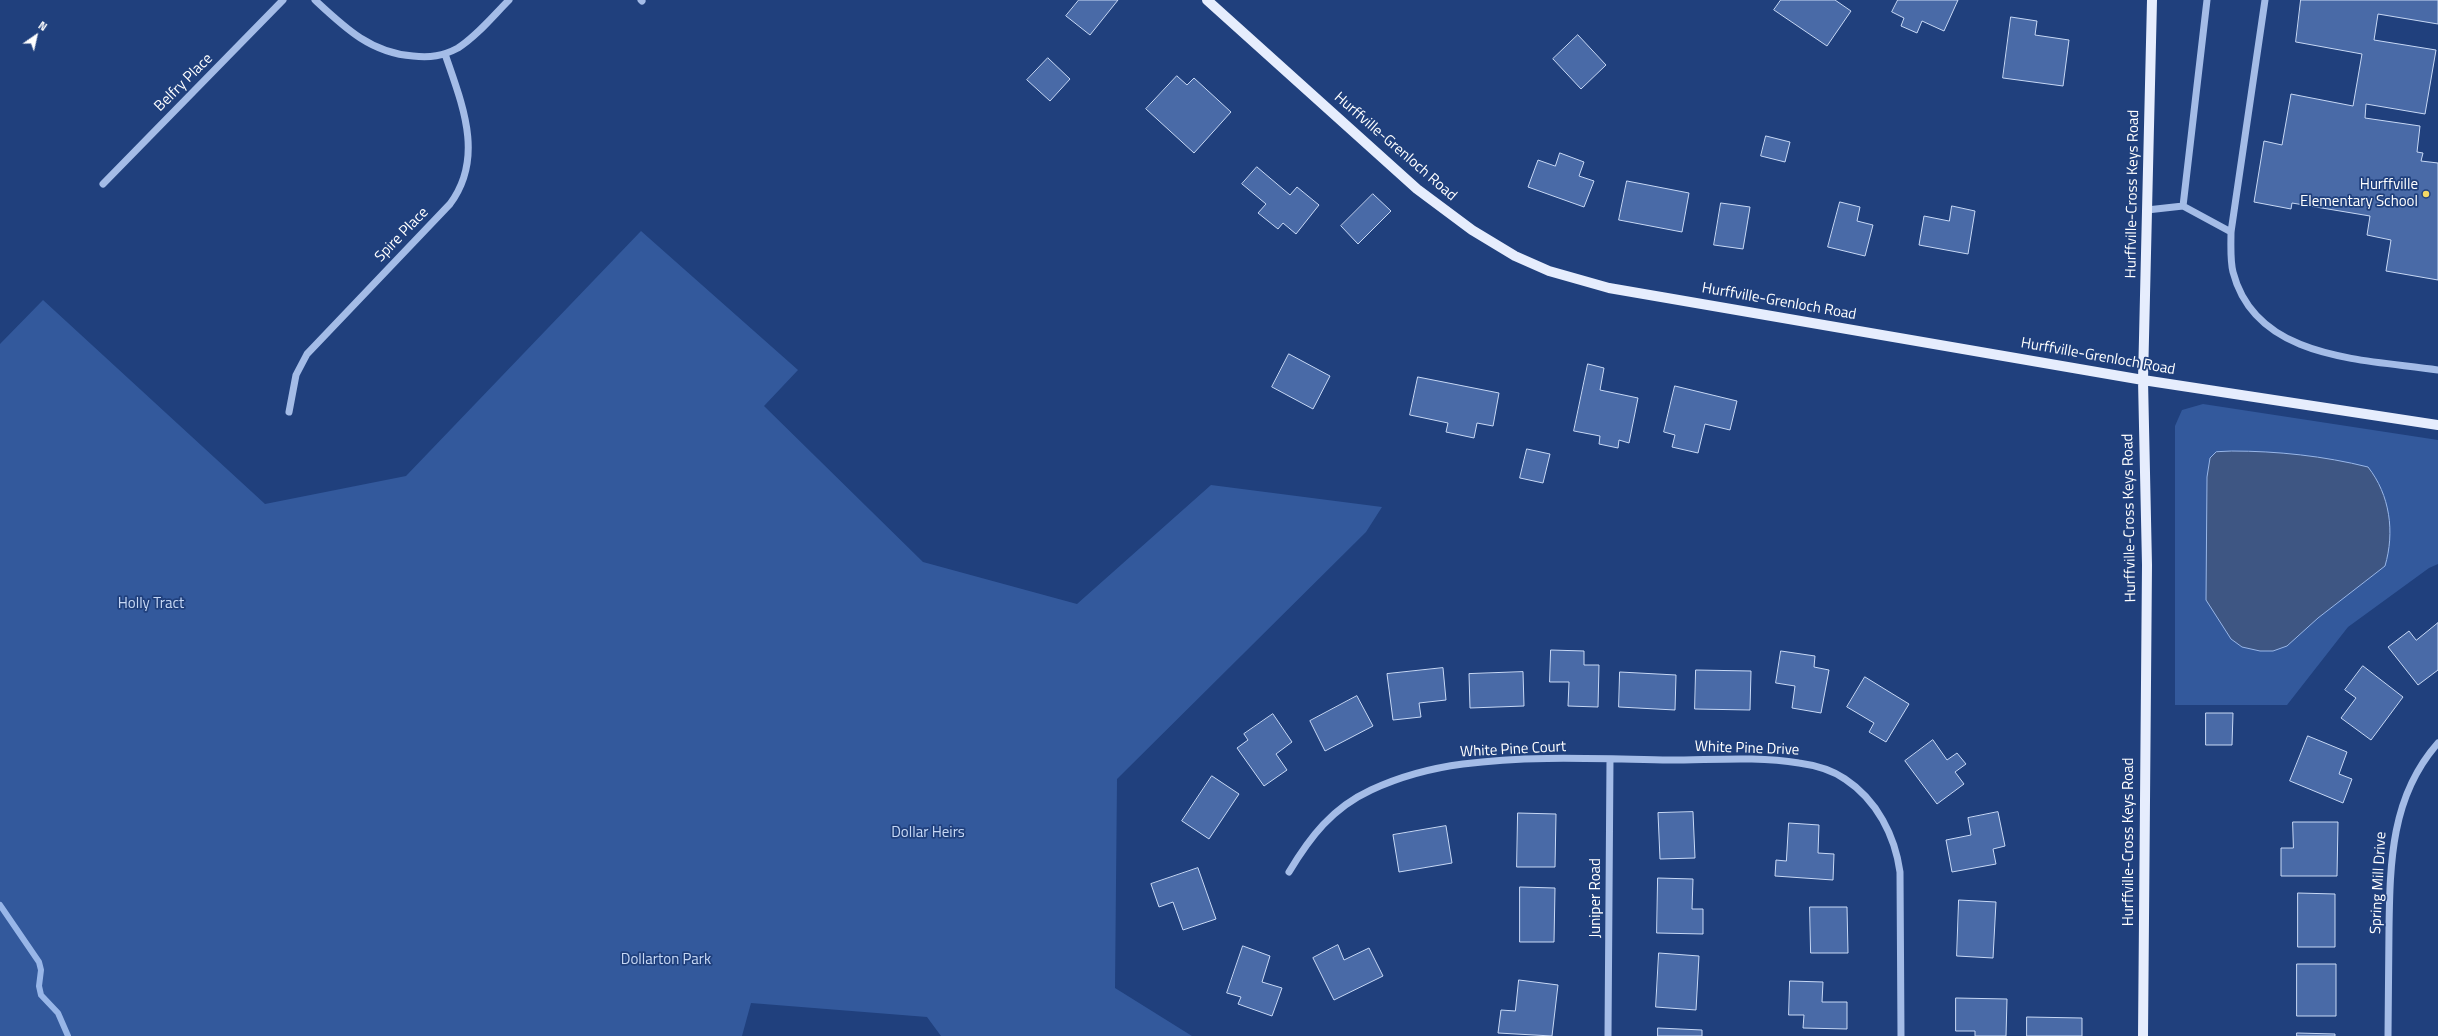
<!DOCTYPE html>
<html>
<head>
<meta charset="utf-8">
<style>
  body { margin:0 }
  #map { position:relative; width:2438px; height:1036px; overflow:hidden; background:#20407d; font-family:"Titillium Web",sans-serif }
  canvas { display:block }
  .north { position:absolute; left:16px; top:16px; width:40px; height:40px; -webkit-text-stroke:3px #20407d; paint-order:stroke; rotate:34deg; font-size:11px; font-weight:700; line-height:16px; text-align:center; color:#fff }
  .north::after { content:''; display:block; margin:auto; width:14px; height:18px; background:#fff; clip-path:polygon(50% 0,100% 100%,50% 72%,0 100%) }
</style>
</head>
<body>
<div id="map">
<canvas width="2438" height="1036"></canvas>
<div class="north">N</div>
</div>
<script>
const c = document.querySelector('canvas').getContext('2d');
c.lineJoin = 'round';
function fill(path, color) { c.fillStyle = color; c.fill(path, 'evenodd'); }
function trace(path, color, width, dash) { c.strokeStyle = color; c.lineWidth = width; c.lineCap = dash ? 'butt' : 'round'; c.setLineDash(dash || []); c.stroke(path); }
function label(font, color, halo, rows, align = 'center') {
  c.font = font + ' "Titillium Web",sans-serif'; c.lineWidth = 3.5; c.setLineDash([]); c.textBaseline = 'middle'; c.strokeStyle = halo; c.fillStyle = color; for (const [text, x, y, turn = 0] of rows) {
    c.save(); c.translate(x, y); c.rotate((+turn || 0) * Math.PI / 180); c.textAlign = isNaN(turn) ? turn : align; if (halo) c.strokeText(text, 0, 0); c.fillText(text, 0, 0); c.restore();
  }
}
fill(new Path2D(`
  M641,231l157,139 -34,36 159,156 154,42 134,-119 171,22 -16,25 -249,247 -2,209 77,48h-251l-14,-19 -176,-14 -9,33h-742v-692l43,-44 222,204 141,-28z
  M2203,404l235,36v124l-9,4 -81,59 -61,78h-112v-279l7,-16z`), '#33599c');
const water = new Path2D(`
  M2232,451c45,0 92,5 136,16 22,28 27,65 17,99l-67,52 -31,28 -14,5h-13l-18,-4 -11,-8 -25,-39 1,-123 3,-19 6,-6z`);
fill(water, '#3e5683');
trace(water, '#98b6e8', 1);
trace(new Path2D(`
  M0,905l39,57 2,8 -2,16 2,9 17,18 10,23`), '#98b6e8', 6);
const building = new Path2D(`
  M1079,0h39l-28,35 -24,-19z
  M1781,0h54l16,11 -24,35 -53,-36z
  M1898,0h60l-14,31 -22,-10 -5,12 -16,-7 3,-8 -12,-6z
  M2301,0h137v24l-60,-10 -4,26 62,10 -11,64 -59,-10 -1,14 55,8 -3,26 6,1 -2,8 17,2v117l-52,-9 5,-31 -24,-5 3,-19 -78,-13 -1,6 -37,-7 10,-61 18,4 9,-51 62,12 9,-52 -66,-12z
  M2011,17l26,4 -2,14 34,5 -6,46 -60,-8z
  M1578,35l28,30 -25,24 -28,-30z
  M1048,58l22,21 -20,22 -23,-21z
  M1177,76l10,9 7,-7 37,34 -37,41 -48,-44z
  M1766,136l24,6 -5,20 -24,-6z
  M1560,153l24,9 -5,14 15,5 -10,26 -56,-20 10,-27 17,6z
  M1257,167l33,28 7,-8 22,18 -23,29 -13,-11 -5,6 -20,-16 8,-9 -24,-20z
  M1627,181l62,12 -7,39 -63,-12z
  M1373,194l18,17 -33,33 -17,-18z
  M1840,202l20,5 -3,14 16,4 -8,31 -37,-9z
  M1721,203l29,4 -7,42 -29,-4z
  M1952,206l23,5 -7,43 -49,-9 5,-29 25,5z
  M1289,354l41,22 -17,33 -41,-22z
  M1588,364l16,4 -4,22 38,8 -9,45 -10,-3 -1,8 -19,-4 1,-8 -26,-5z
  M1418,377l81,16 -6,33 -16,-3 -3,15 -28,-6 2,-9 -38,-8z
  M1675,386l62,15 -7,29 -25,-6 -7,29 -26,-6 3,-12 -11,-3z
  M1527,449l23,5 -7,29 -23,-5z
  M2438,623v47l-20,15 -30,-38 21,-16 7,9z
  M1551,650l33,1v14h15l-1,42 -30,-1 1,-24h-19z
  M1781,651l34,5 -1,11 15,3 -8,43 -29,-5 3,-22 -19,-3z
  M2363,666l40,31 -32,43 -30,-22 15,-20 -11,-8z
  M1443,668l3,32 -27,3 2,14 -28,3 -6,-46z
  M1696,670l55,1 -1,39 -55,-1z
  M1523,672l1,34 -54,2 -1,-34z
  M1620,672l56,3 -1,35 -56,-3z
  M1865,677l44,27 -23,38 -17,-10 5,-9 -27,-16z
  M1357,696l16,30 -48,25 -15,-30z
  M2206,713h27l-1,32h-26z
  M1273,714l19,28 -16,12 11,16 -23,16 -27,-38 11,-8 -4,-6z
  M2308,736l39,16 -8,22 13,5 -9,24 -53,-22z
  M1933,740l14,20 10,-7 9,11 -11,8 9,12 -27,20 -32,-43z
  M1212,776l27,18 -30,45 -27,-18z
  M1693,812l2,46 -35,1 -2,-46z
  M1998,812l7,34 -12,3 3,15 -44,8 -6,-32 25,-5 -3,-17z
  M1518,813l38,1 -1,53h-38z
  M2293,822h45l-1,54h-56v-28h12z
  M1789,823l30,2 -1,28 16,1 -1,26 -58,-4 1,-16 10,1z
  M1446,826l6,37 -53,9 -6,-37z
  M1198,868l18,51 -33,11 -10,-28 -14,5 -8,-23z
  M1658,878l35,1 -1,30h11v25l-46,-1z
  M1520,887l35,1 -1,54h-34z
  M2298,893l37,1v53h-37z
  M1959,900l37,2 -3,56 -36,-2z
  M1810,907h37l1,46h-37z
  M1338,945l6,15 25,-12 14,28 -49,24 -21,-42z
  M1243,946l27,10 -8,26 20,6 -10,28 -34,-12 3,-7 -14,-4z
  M1659,953l40,3 -3,54 -40,-3z
  M2297,964h39v52h-39z
  M1519,980l39,5 -6,51 -54,-3 3,-23 14,1z
  M1790,981l33,1 -1,20h25v27l-44,-1 1,-13h-15z
  M1956,998l51,1 -1,37h-31v-5h-19z
  M2027,1017l55,1v18h-55z
  M1658,1028l44,2v6h-44z
  M2297,1033l38,1v2h-38z`);
fill(building, '#496aa7');
trace(building, '#c7d8f5', 1);
trace(new Path2D(`
  M315,0c30,28 56,53 98,56 17,2 30,0 45,-8 19,-12 35,-32 51,-48
  M641,0l1,1
  M2265,0l-34,232c0,13 -1,28 2,40 23,89 132,87 205,98
  M103,184l180,-184
  M2183,206l48,26
  M2147,210l36,-4 24,-206
  M289,412l7,-37 11,-21 143,-150c35,-47 12,-100 -5,-150
  M1289,872c21,-35 43,-64 82,-82 28,-13 61,-22 92,-26 68,-9 139,-5 207,-4 42,0 87,-4 129,3 15,2 33,7 46,16 32,21 50,57 55,93l1,164
  M1608,1036l2,-277
  M2388,1036c0,-36 1,-71 1,-107 1,-67 2,-133 49,-186`), '#a4bce7', 7);
trace(new Path2D(`
  M1207,0l210,189 55,41 43,26 34,15 60,17 534,92 295,45
  M2143,1036l4,-471 -4,-185 9,-380`), '#e6edfd', 10);
for (const [x, y, r, color] of [
  [2426,194,4,"#f4d865"]
]) { const dot = new Path2D(); dot.arc(x, y, r, 0, 2 * Math.PI); c.fillStyle = color; c.fill(dot); trace(dot, '#20407d', 1.5); }
label('15px', '#fff', '#20407d', [
  ["Belfry Place",184,83,-45],
  ["Hurffville-Grenloch Road",1395,147,41],
  ["Hurffville-Cross Keys Road",2133,194,-89],
  ["Spire Place",402,235,-46],
  ["Hurffville-Grenloch Road",1779,302,10],
  ["Hurffville-Grenloch Road",2098,357,10],
  ["Hurffville-Cross Keys Road",2130,518,-91],
  ["White Pine Drive",1747,749,2],
  ["White Pine Court",1513,750,-3],
  ["Hurffville-Cross Keys Road",2129,842,-90],
  ["Spring Mill Drive",2379,883,-87],
  ["Juniper Road",1596,898,-90]
]);
label('15px', '#fff', '#20407d', [
  ["Hurffville",2418,185],
  ["Elementary School",2418,202]
], 'right');
label('15px', '#c7d8f5', '#20407d', [
  ["Holly Tract",151,604],
  ["Dollar Heirs",928,833],
  ["Dollarton Park",666,960]
]);
</script>
</body>
</html>
